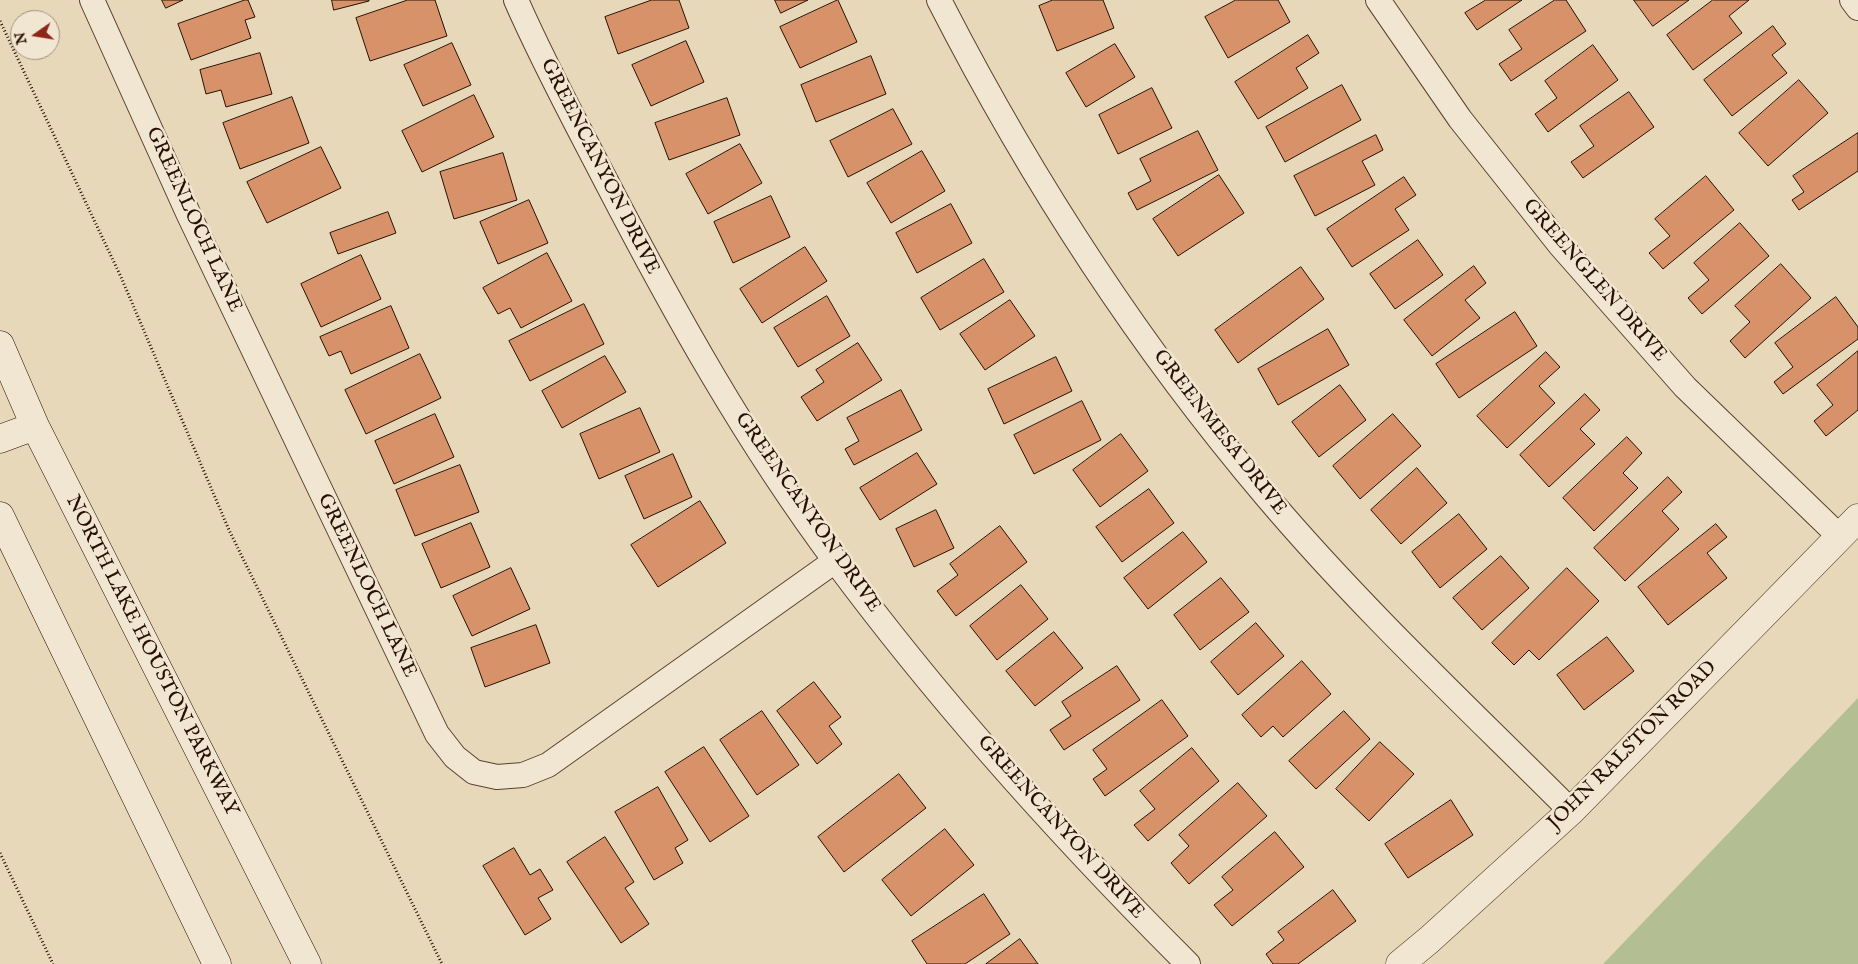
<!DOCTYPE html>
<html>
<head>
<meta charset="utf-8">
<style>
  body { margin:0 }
  #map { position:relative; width:1858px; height:964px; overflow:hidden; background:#e8d8ba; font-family:"IM FELL English",serif }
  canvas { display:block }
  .north { position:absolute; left:10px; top:10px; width:50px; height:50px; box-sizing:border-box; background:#f0e6d2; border:1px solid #a0907e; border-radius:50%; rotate:257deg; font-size:14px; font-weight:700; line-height:20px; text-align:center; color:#281001 }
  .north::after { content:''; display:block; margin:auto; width:18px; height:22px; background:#8f2418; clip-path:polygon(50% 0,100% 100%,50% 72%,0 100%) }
</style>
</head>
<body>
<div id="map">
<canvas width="1858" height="964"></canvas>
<div class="north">N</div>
</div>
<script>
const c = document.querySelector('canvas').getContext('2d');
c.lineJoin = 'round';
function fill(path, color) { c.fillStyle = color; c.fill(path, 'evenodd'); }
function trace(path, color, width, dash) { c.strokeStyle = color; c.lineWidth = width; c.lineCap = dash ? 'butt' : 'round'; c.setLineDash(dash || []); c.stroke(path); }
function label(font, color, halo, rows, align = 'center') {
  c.font = font + ' "IM FELL English",serif'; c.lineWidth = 5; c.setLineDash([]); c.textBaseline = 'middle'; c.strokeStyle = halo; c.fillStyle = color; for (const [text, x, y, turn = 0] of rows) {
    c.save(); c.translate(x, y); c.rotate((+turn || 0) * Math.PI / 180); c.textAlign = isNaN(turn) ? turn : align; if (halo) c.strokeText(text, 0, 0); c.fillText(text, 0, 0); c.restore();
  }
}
fill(new Path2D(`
  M1858,698v266h-255z`), '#b3bf92');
const building = new Path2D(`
  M162,0h21l-17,8z
  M245,0h3l7,17 -10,3 6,18 -60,22 -13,-36z
  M332,0h37v1l-35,9z
  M408,0h27l12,36 -77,25 -14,-43z
  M652,0h27l10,28 -71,26 -13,-37z
  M775,0h33l-27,13z
  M838,0l19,42 -57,26 -20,-41z
  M1053,0h50l11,28 -57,23 -18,-45z
  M1236,0h42l12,22 -62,36 -23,-41z
  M1486,0h36l-45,30 -12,-17z
  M1555,0h11l20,31 -75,50 -12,-17 23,-15 -13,-19z
  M1634,0h55l-36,26z
  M1713,0h36l-20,16 13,17 -49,37 -26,-35z
  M1773,26l13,18 -14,11 15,18 -55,43 -28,-36z
  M1308,35l11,18 -23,15 12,20 -50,31 -23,-37z
  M686,41l18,41 -53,24 -19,-41z
  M452,43l19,42 -48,21 -19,-41z
  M1115,44l20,33 -49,30 -20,-34z
  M1593,45l25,35 -70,52 -13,-18 22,-16 -12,-17z
  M260,53l12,41 -46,13 -5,-17 -15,4 -6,-24z
  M871,56l15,38 -70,28 -15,-37z
  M1799,80l29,33 -60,53 -29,-33z
  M1342,85l19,35 -76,42 -19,-35z
  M1152,88l20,40 -54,26 -19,-39z
  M1629,92l25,35 -71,51 -12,-16 23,-16 -14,-20z
  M474,95l20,42 -72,35 -20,-41z
  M292,97l17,46 -69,26 -17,-46z
  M727,98l13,37 -71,25 -14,-37z
  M893,109l19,35 -64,33 -18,-36z
  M1198,131l20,39 -81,40 -9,-17 23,-12 -11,-22z
  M1858,133v38l-59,39 -7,-10 12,-8 -11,-16z
  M1376,135l7,15 -21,11 13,24 -60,31 -21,-40z
  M740,144l22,39 -54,31 -22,-40z
  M321,147l20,41 -74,35 -20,-41z
  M922,151l23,40 -54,32 -24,-40z
  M503,153l14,47 -63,19 -14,-47z
  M1219,175l25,38 -66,43 -25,-37z
  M1706,176l28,34 -71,59 -14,-16 21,-17 -15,-17z
  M1404,177l12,18 -21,14 14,21 -57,37 -25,-38z
  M771,196l19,41 -57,26 -19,-41z
  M529,200l19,43 -50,21 -18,-42z
  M951,204l21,39 -55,30 -21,-40z
  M388,212l8,21 -58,21 -8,-21z
  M1740,223l29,33 -67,58 -14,-16 21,-18 -15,-17z
  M1418,240l25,35 -48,34 -25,-35z
  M805,247l22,34 -65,42 -22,-34z
  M547,253l25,48 -51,27 -11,-20 -12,6 -15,-26z
  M361,255l20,44 -60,28 -20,-43z
  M984,259l20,33 -64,38 -19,-32z
  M1781,264l30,34 -66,60 -15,-17 20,-19 -15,-16z
  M1474,266l12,17 -21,17 15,18 -48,38 -28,-36z
  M1301,267l23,32 -86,64 -23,-33z
  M827,296l23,40 -52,31 -24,-39z
  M1836,297l22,30v12l-75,55 -9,-12 19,-15 -18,-24z
  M1010,300l25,36 -50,34 -25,-36z
  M584,304l20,40 -74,37 -21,-40z
  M391,306l18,42 -58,26 -10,-23 -12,5 -9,-19z
  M1515,312l22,34 -78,52 -23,-34z
  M1328,329l21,36 -71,40 -20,-36z
  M858,343l24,37 -65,41 -16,-24 23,-15 -8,-12z
  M1858,351v59l-32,26 -12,-15 19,-16 -16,-20z
  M1546,352l14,15 -21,19 16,17 -48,45 -30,-32z
  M420,354l21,44 -75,36 -21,-44z
  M605,356l21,36 -64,36 -20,-37z
  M1056,357l16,34 -68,33 -16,-35z
  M1340,385l26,35 -47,37 -27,-35z
  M901,390l21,40 -68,35 -9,-16 14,-8 -12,-23z
  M1585,394l15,16 -20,19 15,15 -46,43 -29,-32z
  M1082,401l19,39 -67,34 -20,-39z
  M640,408l20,44 -61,27 -19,-45z
  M435,414l19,43 -60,27 -19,-43z
  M1393,414l28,32 -61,53 -27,-33z
  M1121,434l27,37 -48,36 -27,-37z
  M1627,437l15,16 -19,20 15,15 -44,43 -31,-33z
  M917,453l20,31 -57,36 -20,-32z
  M673,454l19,43 -48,22 -19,-43z
  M460,465l19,47 -64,24 -19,-46z
  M1417,468l30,35 -46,41 -30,-34z
  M1668,477l14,15 -20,19 17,18 -54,52 -31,-33z
  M1149,489l25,34 -52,39 -26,-35z
  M700,501l26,42 -68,44 -27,-42z
  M936,510l18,38 -40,19 -18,-38z
  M1459,514l28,35 -47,39 -28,-36z
  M471,523l19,44 -49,21 -19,-44z
  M1716,524l11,13 -20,16 20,25 -59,47 -30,-38z
  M1000,526l27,36 -71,54 -19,-25 21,-16 -8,-11z
  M1183,532l24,30 -59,47 -24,-31z
  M1501,556l28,32 -47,42 -29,-32z
  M511,568l19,41 -58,27 -19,-40z
  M1567,568l32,33 -60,59 -10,-10 -15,15 -22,-22z
  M1221,578l28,34 -49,38 -26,-35z
  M1021,585l27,34 -51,41 -27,-34z
  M1256,623l28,33 -46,39 -27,-33z
  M536,625l14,38 -65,24 -14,-39z
  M1054,632l29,36 -48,38 -29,-35z
  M1607,637l27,34 -50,39 -27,-35z
  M1302,661l29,33 -48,43 -10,-11 -12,11 -19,-22z
  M1117,666l23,34 -76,50 -14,-20 21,-14 -9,-14z
  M814,682l27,35 -12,9 13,18 -25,20 -40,-53z
  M1162,700l26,36 -83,60 -12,-17 14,-10 -14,-19z
  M762,711l37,54 -42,30 -37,-55z
  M1344,711l26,28 -54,50 -27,-28z
  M1380,742l34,32 -45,47 -33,-32z
  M704,747l45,69 -39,26 -45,-70z
  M1192,748l27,33 -71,60 -14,-16 21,-16 -15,-18z
  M899,774l27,34 -82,64 -26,-35z
  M1238,783l29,33 -78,68 -18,-21 18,-17 -10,-11z
  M658,787l30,53 -13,8 8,15 -29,17 -39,-68z
  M1451,800l22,35 -65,43 -23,-34z
  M945,829l29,36 -63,51 -29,-36z
  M1275,832l29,35 -72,59 -18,-21 19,-15 -11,-13z
  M605,837l29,45 -9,6 24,36 -28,19 -54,-81z
  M514,848l16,27 10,-6 13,21 -15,8 13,21 -26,16 -42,-69z
  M1333,890l23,31 -58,43h-25l-7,-10 18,-14 -6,-8z
  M984,894l26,40 -45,30h-38l-15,-23z
  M1020,939l18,25h-52z`);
fill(building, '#d79269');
trace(building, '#281001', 1);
const minor = new Path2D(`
  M92,0l96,213 249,521 18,23 19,15 23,5 26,-2 25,-10 287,-204
  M516,0c27,62 59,121 90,181 68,131 141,262 230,381 106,143 226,276 352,402
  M939,0c90,176 200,346 328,497 94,111 201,211 304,314
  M1378,0l82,119 100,126 125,142 155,150
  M1852,0l6,8`);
const tertiary = new Path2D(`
  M1400,964l29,-24 142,-129 287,-293`);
const secondary = new Path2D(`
  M0,345l35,81 272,538
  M0,439l35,-13
  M0,516l217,448`);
trace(minor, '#58422f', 26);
trace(tertiary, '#58422f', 29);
trace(secondary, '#281001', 29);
trace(new Path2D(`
  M0,21l121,256 108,253 213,434
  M0,853l53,111`), '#281001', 3, [1, 2.5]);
trace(minor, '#f0e6d2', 24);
trace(tertiary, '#f0e6d2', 28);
trace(secondary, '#f0e6d2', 28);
label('20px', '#281001', '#f0e6d2', [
  ["GREENCANYON DRIVE",599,167,63],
  ["GREENLOCH LANE",193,220,65],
  ["GREENGLEN DRIVE",1594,281,49],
  ["GREENMESA DRIVE",1219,433,52],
  ["GREENCANYON DRIVE",807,513,55],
  ["GREENLOCH LANE",366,586,64],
  ["NORTH LAKE HOUSTON PARKWAY",151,656,63],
  ["JOHN RALSTON ROAD",1633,746,-45],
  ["GREENCANYON DRIVE",1060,828,48]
]);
</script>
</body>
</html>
